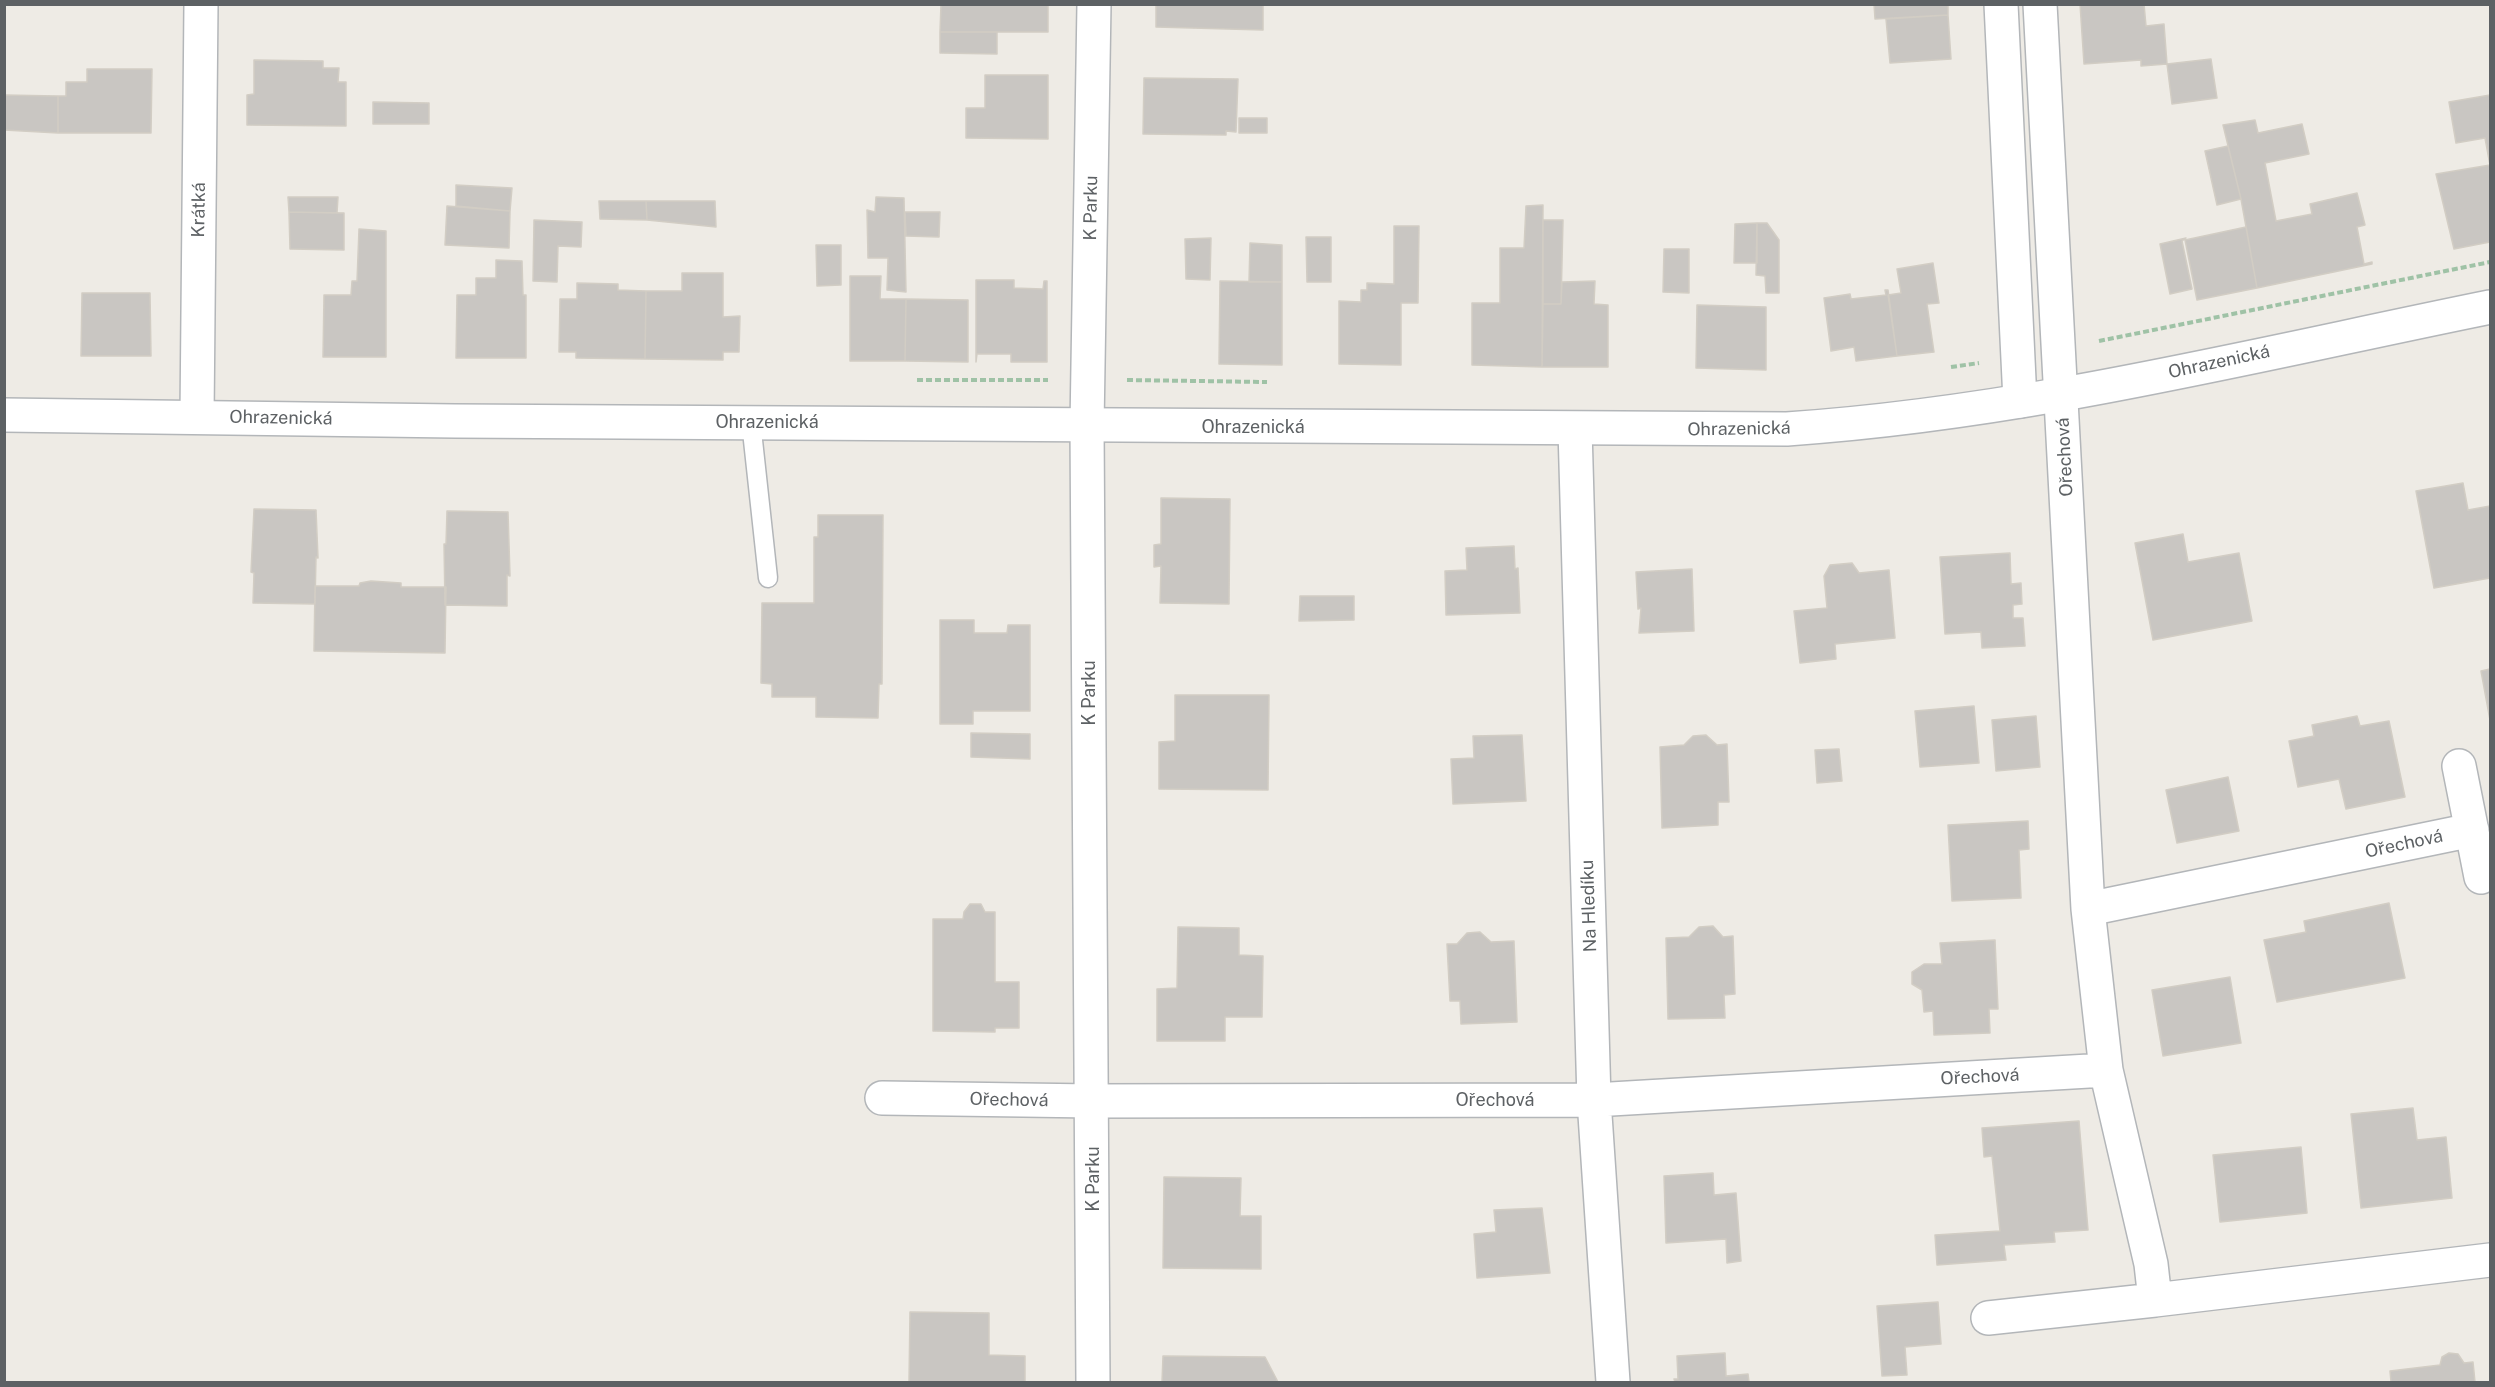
<!DOCTYPE html>
<html>
<head>
<meta charset="utf-8">
<style>
  body { margin:0 }
  #map { position:relative; width:2495px; height:1387px; overflow:hidden; background:#eeebe5; font-family:"Public Sans",sans-serif }
  canvas { display:block }
  .frame { position:absolute; inset:0; border:6px solid #5d6164; pointer-events:none }
</style>
</head>
<body>
<div id="map">
<canvas width="2495" height="1387"></canvas>
<div class="frame"></div>
</div>
<script>
const c = document.querySelector('canvas').getContext('2d');
c.lineJoin = 'round';
function fill(path, color) { c.fillStyle = color; c.fill(path, 'evenodd'); }
function trace(path, color, width, dash) { c.strokeStyle = color; c.lineWidth = width; c.lineCap = dash ? 'butt' : 'round'; c.setLineDash(dash || []); c.stroke(path); }
function label(font, color, halo, rows, align = 'center') {
  c.font = font + ' "Public Sans",sans-serif'; c.lineWidth = 4.5; c.setLineDash([]); c.textBaseline = 'middle'; c.strokeStyle = halo; c.fillStyle = color; for (const [text, x, y, turn = 0] of rows) {
    c.save(); c.translate(x, y); c.rotate((+turn || 0) * Math.PI / 180); c.textAlign = isNaN(turn) ? turn : align; if (halo) c.strokeText(text, 0, 0); c.fillText(text, 0, 0); c.restore();
  }
}
const building = new Path2D(`
  M941,4h107v28h-108z
  M1156,4h107v26l-107,-3z
  M1874,4h74v11l-73,4z
  M2080,4h64l2,22 18,-2 3,40 -26,2v-6l-57,4z
  M1948,15l3,44 -61,4 -4,-44z
  M940,32h57v22l-57,-1z
  M2211,59l6,39 -45,6 -5,-40z
  M254,60l69,1v7h16l-1,14h8v44l-99,-1v-30l7,-1z
  M87,69h65l-1,64h-93v-37h8v-14h21z
  M985,75h63v64l-82,-1v-30h19z
  M1144,78l94,1 -2,53 -10,-1v4l-83,-1z
  M4,95l54,1v37l-54,-3z
  M2490,95v70l-5,-27 -29,5 -7,-41z
  M373,102l56,1v21h-56z
  M1239,118h28v15h-28z
  M2255,120l3,13 44,-9 7,30 -44,9 11,58 36,-7 -2,-10 47,-11 8,32 -8,2 7,37 8,-2v2l-115,24 -16,-89 -18,-74z
  M2228,146l13,53 -24,6 -12,-54z
  M2490,165v77l-36,7 -18,-75z
  M456,185l56,3 -2,23 -54,-5z
  M288,197h50l-1,16 -48,-1z
  M876,197l28,1 2,94 -19,-2 1,-32h-20l-1,-48 8,2z
  M599,201h47l1,19 -47,-1z
  M646,201h69l1,26 -69,-7z
  M1543,205l-1,162 -70,-2v-62h28v-55h24l2,-42z
  M447,206l63,5 -1,37 -64,-3z
  M289,212l55,1v37l-54,-1z
  M905,212h35l-1,25 -33,-1z
  M534,220l48,2 -1,25 -23,-1 -1,36 -24,-1z
  M1543,220h20l-2,84h-18z
  M1757,223v40h-23l1,-39z
  M1757,223h10l12,17v53h-13l-1,-17 -9,-1z
  M1394,226h25l-1,77h-17v62l-62,-1v-63l22,1v-12h6v-7l27,1z
  M2246,227l11,61 -60,12 -12,-60z
  M359,229l27,2v126h-63l1,-62h27l1,-14h5z
  M1306,237h25v45h-24z
  M1211,238l-1,42 -24,-1 -1,-40z
  M2186,238l-4,3 10,48 -22,5 -10,-50z
  M1250,243l32,2v37h-33z
  M816,245h25v40l-24,1z
  M1664,249h25v44l-26,-1z
  M496,260l26,1 1,34h3v63h-70l1,-63h19v-17h20z
  M1933,263l6,40 -12,1 7,48 -37,4 -9,-61 13,-2 -4,-24z
  M682,273h41v44l17,-1 -1,36h-16v8l-78,-1 1,-68h36z
  M850,276h31l-1,23h26l-1,62h-55z
  M976,280h38v8l29,1 1,-8h3v81h-36v-8h-34l-1,8z
  M1220,281l62,1v83l-63,-1z
  M1595,281l-1,23 14,1v62h-66l1,-63h18l1,-22z
  M577,283l41,1v6l28,1 -1,68 -69,-1v-6h-17l1,-53h17z
  M1885,290h3l9,66 -41,5 -2,-14 -23,4 -7,-53 26,-4 1,5 35,-4z
  M82,293h68l1,63h-70z
  M906,299l62,1v62l-63,-1z
  M1697,305l69,2v63l-70,-2z
  M2463,483l5,27 22,-4v72l-56,10 -18,-97z
  M1161,498l69,1 -1,105 -69,-1 1,-37 -7,1v-22l7,-1z
  M254,509l62,1 2,48 -2,-1 -1,47 -62,-1 1,-30 -3,-1z
  M447,511l61,1 2,64 -3,-1v31l-62,-1 -1,-61h2z
  M818,515h65l-1,169h-3l-1,34 -62,-1v-20h-44v-13l-11,-1 1,-80h52v-66h4z
  M2183,534l5,28 51,-9 13,68 -99,19 -18,-97z
  M1514,546l1,23 3,-1 2,45 -74,2 -1,-44 22,-1 -1,-22z
  M2010,553l1,31 10,-1 1,21 -9,1v13h10l2,28 -43,2 -1,-16 -36,2 -5,-77z
  M1852,563l7,10 30,-3 6,68 -60,6 1,15 -36,4 -6,-52 33,-3 -3,-32 6,-11z
  M1692,569l2,62 -55,2 2,-25 -3,1 -2,-37z
  M371,581l30,2v4h45l-1,66 -131,-2 1,-65h44l1,-3z
  M1300,596h54v24l-55,1z
  M940,620h34v13h33l1,-8h22v86h-57v13h-33z
  M2490,669v51l-9,-49z
  M1175,695h94l-1,95 -109,-1v-47l16,-1z
  M1974,706l5,57 -59,4 -5,-56z
  M2036,716l4,51 -44,4 -4,-51z
  M2357,716l3,10 29,-5 16,76 -59,12 -7,-30 -41,8 -9,-46 25,-5 -2,-11z
  M971,733l59,1v25l-59,-2z
  M1522,735l4,66 -73,3 -2,-45 23,-1 -1,-22z
  M1706,735l11,10 10,-1 2,58h-11v23l-56,3 -2,-81 24,-2 9,-9z
  M1839,749l3,32 -25,2 -2,-33z
  M2228,777l11,54 -62,12 -11,-53z
  M2028,821l1,28 -10,1 2,48 -69,3 -4,-76z
  M2389,903l16,75 -128,24 -13,-62 42,-8 -2,-11z
  M970,904h11l4,8h10v70h24v46h-24v4l-62,-1v-112h30l1,-7z
  M1713,926l10,11 10,-1 2,58 -11,1 1,23 -57,1 -2,-81 23,-1 10,-10z
  M1178,927l61,1v27l24,1 -1,61h-37v24h-68v-52l20,-1z
  M1480,932l11,10 23,-1 3,81 -56,2 -1,-23h-10l-3,-57h10l10,-11z
  M1995,940l3,69h-9l1,24 -56,2 -1,-24 -9,1 -2,-22 -10,-6v-12l12,-8h18l-2,-21z
  M2230,977l11,66 -78,13 -11,-66z
  M2413,1108l4,32 29,-3 6,61 -91,10 -10,-94z
  M2079,1121l9,109 -34,2 1,10 -51,3 2,15 -69,5 -2,-30 65,-4 -8,-75 -8,1 -2,-29z
  M2301,1147l6,66 -87,9 -7,-67z
  M1713,1173l1,22 22,-2 5,68 -14,2 -1,-24 -60,4 -2,-67z
  M1164,1177l77,1 -1,38h21v53l-98,-1z
  M1542,1208l8,65 -73,5 -3,-44 22,-2 -2,-22z
  M1938,1302l3,42 -36,3 2,28 -25,1 -5,-70z
  M910,1312l79,1v42l36,1v26h-116z
  M1725,1353l1,23 22,-2 1,8h-74l-1,-3h4l-1,-23z
  M2449,1353l9,1 6,9 9,-1 2,20h-84l-1,-11 50,-6 2,-8z
  M1163,1356l102,1 13,25h-116z`);
fill(building, '#c9c6c2');
trace(building, '#d2cdc4', 1.5);
const service = new Path2D(`
  M751,422l17,156`);
const minor = new Path2D(`
  M2001,4l19,397
  M2040,4l48,905 18,161
  M197,416l4,-412
  M1575,429l19,671 19,282
  M2459,766l22,111
  M2088,909l384,-79
  M882,1098l211,3 501,-1 512,-30 45,194 4,36 335,-40
  M1988,1318l167,-18
  M1093,1382l-6,-957 7,-421`);
const tertiary = new Path2D(`
  M4,415l451,6 1332,8c238,-16 471,-75 703,-122`);
trace(service, '#b3b6b9', 21);
trace(minor, '#b3b6b9', 36);
trace(tertiary, '#b3b6b9', 36);
trace(new Path2D(`
  M2099,341l391,-79
  M1951,367l28,-4
  M917,380h131
  M1127,380l140,2`), '#9fc2a6', 4, [6, 3]);
trace(service, '#fff', 18);
trace(minor, '#fff', 33);
trace(tertiary, '#fff', 33);
label('18px', '#5d6164', '#fff', [
  ["K Parku",1091,208,-89],
  ["Krátká",199,210,-89],
  ["Ohrazenická",2219,362,-12],
  ["Ohrazenická",281,418,1],
  ["Ohrazenická",767,422],
  ["Ohrazenická",1253,427],
  ["Ohrazenická",1739,429,-1],
  ["Ořechová",2065,457,-93],
  ["K Parku",1089,693,-90],
  ["Ořechová",2404,844,-12],
  ["Na Hledíku",1589,906,-92],
  ["Ořechová",1980,1077,-3],
  ["Ořechová",1009,1100,1],
  ["Ořechová",1495,1100],
  ["K Parku",1093,1179,-90]
]);
</script>
</body>
</html>
